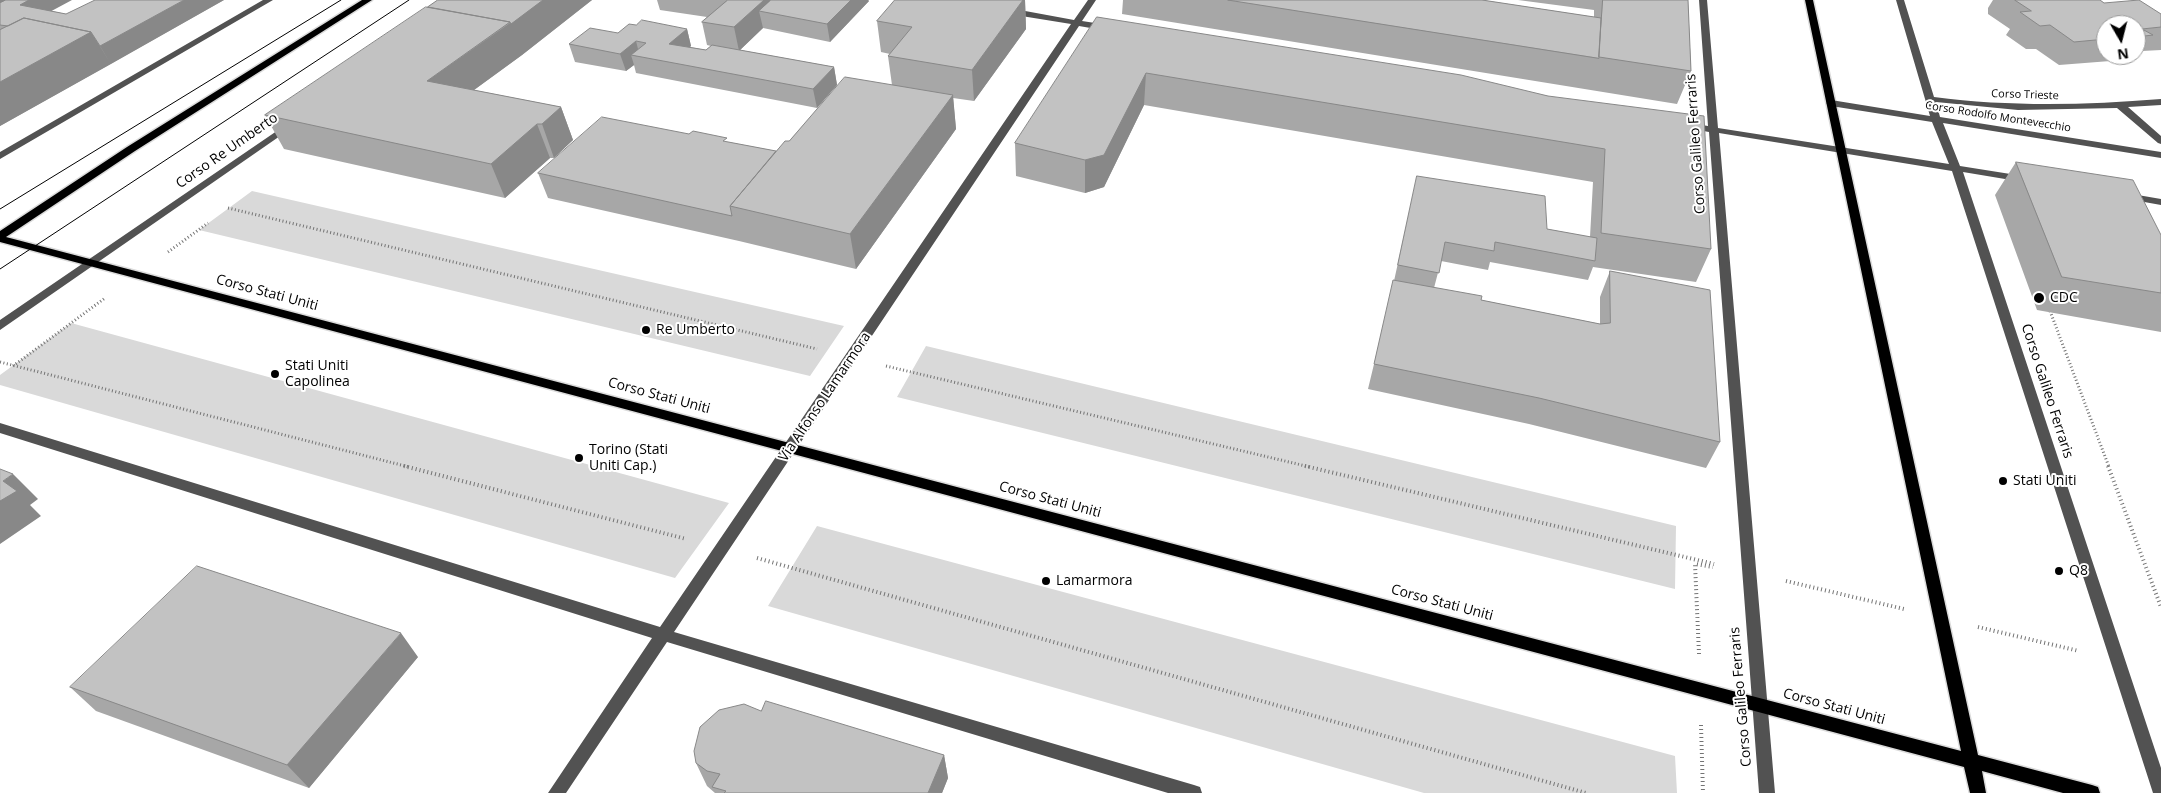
<!DOCTYPE html>
<html>
<head>
<meta charset="utf-8">
<style>
  body { margin:0 }
  #map { position:relative; width:2161px; height:793px; overflow:hidden; background:#fff; font-family:"Open Sans",sans-serif }
  canvas { display:block }
  .north { position:absolute; left:2096px; top:15px; width:50px; height:50px; box-sizing:border-box; background:#fff; border:1px solid #999; border-radius:50%; rotate:172deg; font-size:14px; font-weight:700; line-height:20px; text-align:center; color:#000 }
  .north::after { content:''; display:block; margin:auto; width:18px; height:22px; background:#000; clip-path:polygon(50% 0,100% 100%,50% 72%,0 100%) }
</style>
</head>
<body>
<div id="map">
<canvas width="2161" height="793"></canvas>
<div class="north">N</div>
</div>
<script>
const c = document.querySelector('canvas').getContext('2d');
c.lineJoin = 'round';
function fill(path, color) { c.fillStyle = color; c.fill(path, 'evenodd'); }
function trace(path, color, width, dash) { c.strokeStyle = color; c.lineWidth = width; c.lineCap = dash ? 'butt' : 'round'; c.setLineDash(dash || []); c.stroke(path); }
function label(font, color, halo, rows, align = 'center') {
  c.font = font + ' "Open Sans",sans-serif'; c.lineWidth = 4; c.setLineDash([]); c.textBaseline = 'middle'; c.strokeStyle = halo; c.fillStyle = color; for (const [text, x, y, turn = 0] of rows) {
    c.save(); c.translate(x, y); c.rotate((+turn || 0) * Math.PI / 180); c.textAlign = isNaN(turn) ? turn : align; if (halo) c.strokeText(text, 0, 0); c.fillText(text, 0, 0); c.restore();
  }
}
fill(new Path2D(`
  M252,191l592,135 -34,50 -611,-146z
  M71,323l658,180 -54,75 -675,-193v-10z
  M926,346l750,180 -1,63 -778,-192z
  M817,526l858,230 2,37h-253l-656,-187z`), '#d9d9d9');
const major = new Path2D(`
  M362,0h10l-237,151 -129,86 1955,514 -156,-751h8l165,755 114,30 6,2 2,6h-37l-81,-22 4,22h-16l-6,-26 -1964,-525v-11l127,-84z`);
trace(major, '#dbdbdb', 3);
trace(new Path2D(`
  M228,208l589,141
  M168,252l40,-29
  M2050,311l59,156
  M0,362l409,105
  M13,366l92,-68
  M886,366l424,101`), '#747474', 3, [1, 2.5]);
trace(new Path2D(`
  M404,466l282,73
  M1305,466l409,98
  M2108,466l53,141
  M757,558l829,235
  M1786,581l118,28
  M1978,627l101,24
  M1699,654l-4,-90 18,3
  M1701,725l2,68`), '#747474', 4, [1, 3]);
fill(new Path2D(`
  M263,0h10l-273,159v-7z
  M1088,0h8l-14,21 26,4 4,3 -4,3 -29,-5 -405,606 520,153 6,2 2,6h-34l-501,-151 -101,151h-18l104,-155 -652,-205v-10l660,204 411,-603 -62,-10 -4,-3 4,-3 65,12z
  M1699,0h8l11,128 231,36 -17,-42 -101,-16 -5,-3 5,-3 99,16 -34,-116h8l30,97c76,10 151,8 227,2v6l-33,2 33,29v8l-3,-1 -41,-35 -99,2 -82,-8 4,15 221,35v6l-218,-35 17,43 63,10 5,3 -5,3 -60,-10 198,596v25h-8l-201,-622 -233,-38 56,660h-16l-50,-661 -22,-4 -2,-2 5,-3 18,3z
  M290,122l3,1v4l-293,203v-10z
  M2126,193l35,6v6l-39,-7 -1,-2z`), '#525252');
fill(major, '#000');
trace(new Path2D(`
  M0,209l341,-209
  M0,269l409,-269`), '#000', 1);
fill(new Path2D(`
  M0,0l66,14 158,-14 -224,126z
  M438,0h154l-70,55 -48,35 87,17 12,33 -19,18h-4l-45,40 -221,-49 -19,-34z
  M657,0h211l1,1 -39,41 -67,-14 -23,22 94,17 3,18 -20,23 -181,-35 -2,-8 -8,6 -51,-9 -6,-18 49,-11 18,-8 51,4 4,17 -1,1 16,3 5,-4 -4,-1 -5,-23 5,-5 -47,-7z
  M895,0h130l1,29 -52,72 -21,-3 3,31 -100,140 -117,-28 -191,-43 -10,-25 190,-31 48,9 13,-10 103,-56 -4,-29 2,-2 -9,-2 -4,-31z
  M1123,0h359l112,17v-7l-76,-10h170l3,71 -14,33 -555,-90z
  M1993,0h107l4,3 57,11v36l-19,1 -6,8 -77,6 -23,-16h-10l-20,-14 4,-6 -22,-15v-6zM2106,25h30v30h-30z
  M1097,17l451,79 163,153 -15,33 -103,-15 -5,13 -98,-18 -2,8 -47,-9 -7,27 47,12 119,24v-27l10,-26 110,171 -14,26 -177,-44 -161,-35 26,-108 23,-105 130,53 43,8 3,-55 -449,-77 -40,82 -19,6 -69,-17 -1,-33z
  M2016,162l145,73v97l-124,-22 -42,-115z
  M418,657l-109,131 -213,-77 -26,-24z
  M761,711l183,44 4,23 -6,15h-227l-8,-7 -11,-23z`), '#a7a7a7');
fill(new Path2D(`
  M0,0h72l-41,22 -31,3z
  M184,0h40l-113,64 -11,-18z
  M543,0h49l-70,55 -81,59 -14,-33z
  M764,0h28l-33,11 4,17 -24,23 -5,-24z
  M851,0h17l1,1 -39,41 -3,-18z
  M1023,0h2l1,29 -52,72 -2,-31z
  M687,29l4,17 -17,15 -5,-17z
  M91,32l20,32 -111,62v-44z
  M636,41l4,16 -9,-2 3,10 -8,6 -6,-17z
  M834,67l3,18 -20,23 -4,-19z
  M1146,73l-2,32 -40,82 -19,6v-33z
  M953,95l3,34 -100,140 -6,-35z
  M561,107l12,33 -19,18 -12,-34z
  M537,124l13,34 -45,40 -14,-34z
  M13,474l25,25 -8,6 11,11 -41,28v-43l3,-20z
  M401,633l17,24 -109,131 -22,-23z
  M944,755l4,23 -6,15h-14z`), '#888');
const building = new Path2D(`
  M6,0h23l-9,5 46,9 29,-14h89l-84,46 -9,-14 -67,-14 -16,8 -8,-1v-22z
  M438,0h105l-32,24 -1,-2 -82,-15z
  M728,0h36l-30,27 -32,-5z
  M771,0h80l-24,24 -68,-13z
  M895,0h128l-51,70 -84,-14 24,-29 -35,-6z
  M1228,0h254l119,18 -2,40z
  M1603,0h85l3,71 -92,-14z
  M2015,0h85l4,3 35,-3 22,14v13l-19,2 11,6 -17,2v-12h-30v14l-32,3 -24,-17 -10,1 -20,-14 11,-1z
  M426,7l84,15 -83,59 134,26 -19,17h-5l-46,40 -226,-49z
  M1097,17l364,58 87,21 156,20 7,133 -110,-16 4,-84 -459,-76 -42,82 -19,5 -70,-17z
  M24,18l67,14 -91,50v-52z
  M642,20l45,9 -18,15 37,6 6,-5 122,22 -21,22 -182,-34 15,-12 -10,-2 -16,13 -51,-10 21,-16 28,5 11,-9 7,1z
  M845,77l108,18 -103,139 -120,-28 55,-65h4z
  M602,117l87,17 4,-3 34,7 -4,3 53,10 -46,55 2,10 -194,-43z
  M2016,162l117,18 28,55v58l-99,-16z
  M1417,176l128,20 2,33 50,9 -2,23 -100,-19 -1,9 -49,-9 -6,31 -41,-8z
  M1610,271l100,19 10,152 -181,-44 -165,-34 19,-84 89,16 -1,4 119,24 10,-1z
  M0,469l13,5 -10,7 14,10 -17,10z
  M197,566l204,67 -114,132 -217,-78z
  M766,701l178,54 -16,38h-204l2,-2 -14,-4 8,-13 -13,-3 -11,-8 -2,-12 6,-24 19,-17 25,-6 17,7z`);
fill(building, '#c2c2c2');
trace(building, '#888', 1);
for (const [x, y, r, color] of [
  [2039,298,6,"#000"],
  [646,330,5,"#000"],
  [275,374,5,"#000"],
  [579,458,5,"#000"],
  [2003,481,5,"#000"],
  [2059,571,5,"#000"],
  [1046,581,5,"#000"]
]) { const dot = new Path2D(); dot.arc(x, y, r, 0, 2 * Math.PI); c.fillStyle = color; c.fill(dot); trace(dot, '#fff', 2); }
label('11px', '#000', '#fff', [
  ["Corso Trieste",2025,95,2],
  ["Corso Rodolfo Montevecchio",1998,117,9]
]);
label('14px', '#000', '#fff', [
  ["Corso Galileo Ferraris",1696,144,-94],
  ["Corso Re Umberto",227,151,-35],
  ["Corso Stati Uniti",267,293,15],
  ["Corso Galileo Ferraris",2047,391,72],
  ["Corso Stati Uniti",659,396,15],
  ["Via Alfonso Lamarmora",825,397,-56],
  ["Corso Stati Uniti",1050,500,15],
  ["Corso Stati Uniti",1442,603,15],
  ["Corso Galileo Ferraris",1741,697,-95],
  ["Corso Stati Uniti",1834,707,15]
]);
label('14px', '#000', '#fff', [
  ["CDC",2050,298],
  ["Re Umberto",656,330],
  ["Stati Uniti",285,366],
  ["Capolinea",285,382],
  ["Torino (Stati",589,450],
  ["Uniti Cap.)",589,466],
  ["Stati Uniti",2013,481],
  ["Q8",2069,571],
  ["Lamarmora",1056,581]
], 'left');
</script>
</body>
</html>
